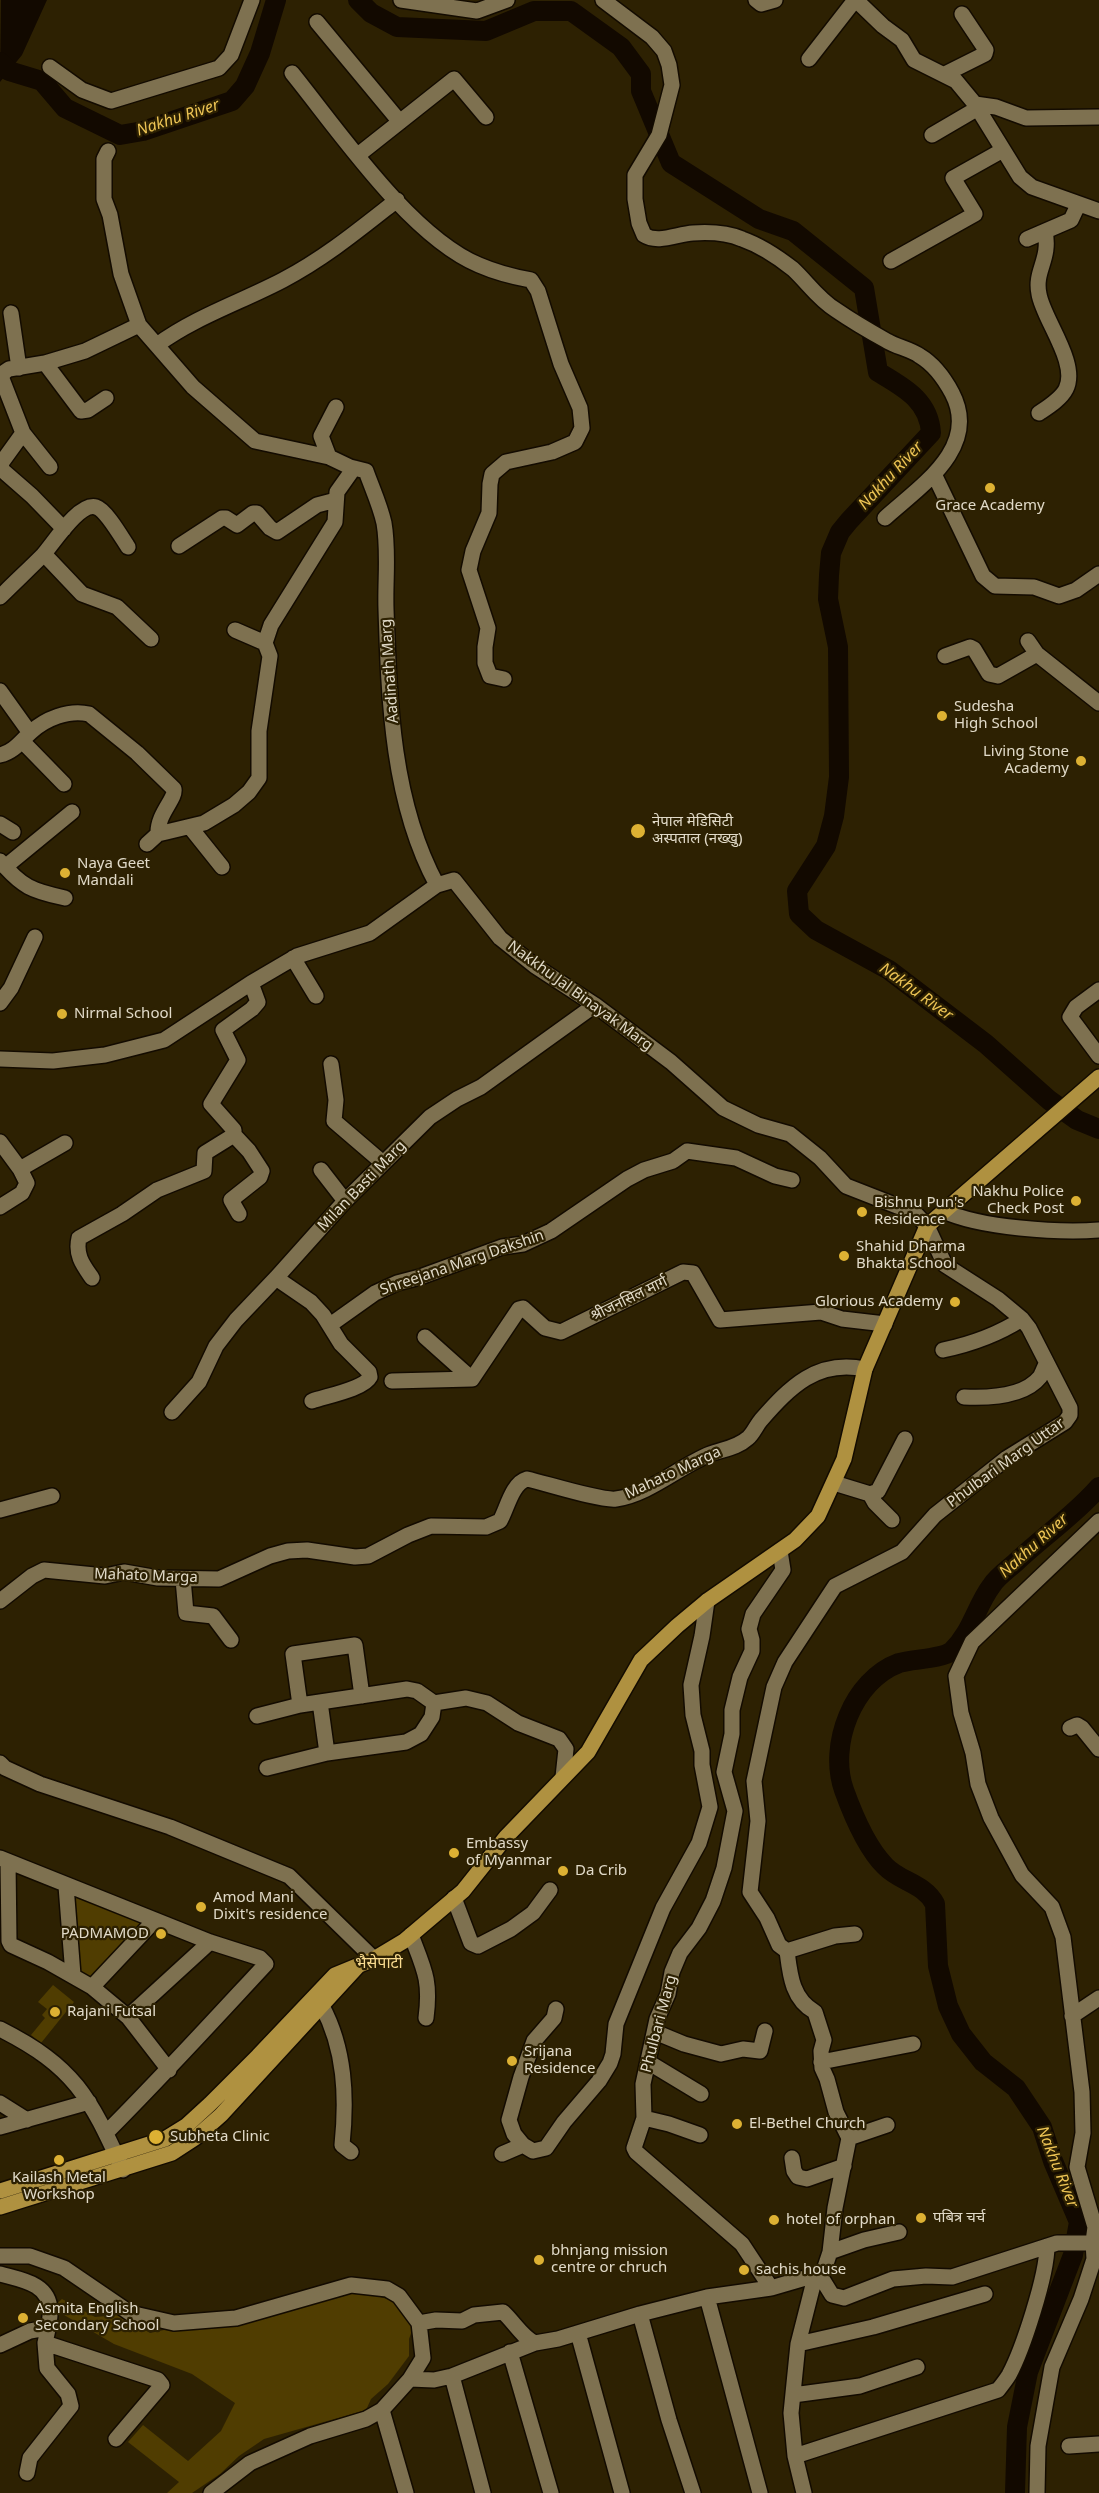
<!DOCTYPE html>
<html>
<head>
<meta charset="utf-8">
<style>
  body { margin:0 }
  canvas { display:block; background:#2d2102 }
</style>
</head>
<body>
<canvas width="1099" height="2493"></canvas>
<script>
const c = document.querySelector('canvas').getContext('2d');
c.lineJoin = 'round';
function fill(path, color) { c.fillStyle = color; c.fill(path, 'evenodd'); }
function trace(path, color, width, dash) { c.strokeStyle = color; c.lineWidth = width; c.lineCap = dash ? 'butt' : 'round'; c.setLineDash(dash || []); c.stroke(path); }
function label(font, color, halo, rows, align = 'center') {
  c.font = font + ' "Noto Sans","Noto Sans Devanagari",sans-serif'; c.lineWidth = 4.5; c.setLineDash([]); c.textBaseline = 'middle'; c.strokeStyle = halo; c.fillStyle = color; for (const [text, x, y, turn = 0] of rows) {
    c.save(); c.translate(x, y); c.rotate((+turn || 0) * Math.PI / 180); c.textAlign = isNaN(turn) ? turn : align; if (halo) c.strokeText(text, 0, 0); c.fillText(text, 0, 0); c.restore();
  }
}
fill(new Path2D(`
  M76,1895l64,26 3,4 -49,53h-8l-9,-13 -6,-68z
  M53,1985l21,17 -33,41 -10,-8 14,-17 -3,-3 5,-6 -9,-7z
  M352,2290l48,12 15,20 -6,17v17l-21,28 -17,15 -5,11 -102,29 -25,17 -19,18 -28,19h-25l12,-11 -51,-40 15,-17 45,36 33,-30 14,-28 -43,-29 -78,-30 -62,-36 10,-9 33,18 25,-2 30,18z`), '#503d01');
fill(new Path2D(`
  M1,0h46l-25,55 -22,27z`), '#120900');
trace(new Path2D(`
  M358,0l13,13 26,14 89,4 48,-20h37l50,36 20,27v17l30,72 88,56 34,12 71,57 14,84c25,15 51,28 53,61l-82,88 -9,11 -9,21 -2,22 -1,24 10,48 1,130 -5,39 -8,30 -29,45 2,23 17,16 73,40 97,74 63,56 28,20 22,9
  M0,62l9,9 33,10 23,27 55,27 23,-4 89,-30 13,-15 15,-33 16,-53
  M1015,2493l2,-66 11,-55 45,-117 6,-33 -26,-61 -11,-34 -26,-39 -33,-26 -22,-28 -13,-28 -10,-40 -3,-62c-11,-21 -35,-22 -50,-38 -19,-19 -32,-51 -41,-76 -16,-45 9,-110 55,-127 13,-4 43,-4 53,-12 20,-19 24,-45 40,-66 5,-8 15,-15 23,-22 27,-26 60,-48 84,-76`), '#120900', 20);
const minor = new Path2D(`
  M401,0l76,11 30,-11
  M603,0l49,37 12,14 5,14 3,20 -13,50 -24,40v24l4,24 5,12c14,9 33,-1 49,-2 15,-1 35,0 49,6 17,6 37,19 51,30 15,14 25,30 43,41 16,11 33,21 51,31 10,6 23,8 33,15 15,9 24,22 32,37 29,55 -33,94 -67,125
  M756,0l5,4 14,-4
  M856,0l27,26 19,14 12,20 42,21 19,23 45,73 12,10 67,24
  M317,22l83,100
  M809,59l46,-59
  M50,67l32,23 29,11 108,-33 12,-13 21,-55
  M292,73c47,58 118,163 187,192 16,7 35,12 52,15l7,11 23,73 19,44 2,20 -7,14 -23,10 -46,10 -14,12 -2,10 -1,29 -16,38 -4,19 19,58 -3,19v16l5,13 14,3
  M945,74l40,-20 1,-4 -24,-36
  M932,135l41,-24 2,-7 21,3 30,11 73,-1
  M108,151l-4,8v40l6,16 11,59 18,51 54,62 62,54 74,16
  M358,155l96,-76 32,38
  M1027,239l44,-19 7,-15
  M891,261l84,-47 -22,-36 50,-28
  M11,313l8,55
  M157,345c38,-28 84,-43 126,-65 42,-22 77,-51 114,-80
  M45,363l36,48 7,-1 18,-12
  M336,407l-15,29 8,21 21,10 16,4c6,17 14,34 18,52 5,29 1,57 2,86 3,92 6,193 51,276
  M1039,413c9,-6 22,-14 27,-24 13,-26 -23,-70 -27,-95 -5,-24 12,-34 6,-63
  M23,433l27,34
  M934,474l49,102 12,10 39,1 25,9 17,-6 23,-16
  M64,529l-32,-33 -31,-27 1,-7 21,-29 -21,-54 1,-6 6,-4 36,-6 40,-12 54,-26
  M179,546l43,-28h4l11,7 16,-12h4l13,15 7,4 40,-27 19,-5
  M44,554l38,40 35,13 34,32
  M0,597c14,-14 29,-28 43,-42 10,-11 36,-53 53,-48 10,3 26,31 32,40
  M1028,641l9,13 62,49
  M265,643l6,-18 64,-103 2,-30 17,-24
  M945,656l25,-9 4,2 15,25 9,2 39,-22
  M0,691l30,42
  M23,742l41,42
  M0,755c14,-3 21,-14 31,-23 14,-13 38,-23 58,-18l48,39 37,36c2,10 -17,25 -16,45
  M0,824l13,8
  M190,827l32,40
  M147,844l11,-10 46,-11 30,-18 15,-13 10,-14v-47l11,-75 -5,-13 -30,-13
  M0,861c22,26 32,30 65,37
  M5,867l67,-55
  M293,958l23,38
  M1099,990l-23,17 -6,10 29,39
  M0,1003l11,-15 24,-51
  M0,1059l53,2 52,-6 59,-15 87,-57 46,-27 73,-23 67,-48 17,-5 46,58 35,28 60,39 76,57 52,46 35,17 32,9 30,24 26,28 69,27 12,13 18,39 53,34 24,20 7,9 41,80v7l-5,7 -58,36 -72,57 -33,37 -67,34 -50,76 -11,25 -20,94 4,40 -8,71 17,26 12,27 8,6c3,24 5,48 28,61l9,28 -3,11 1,17 5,11 9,33 13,26 -14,70 -5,44 -6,18 -10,11 -16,63 -7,69 4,43 9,37
  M331,1064l5,36 -2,21 49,42
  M234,1135l15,16 13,20 -2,6 -29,23 8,14
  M0,1142l20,27 7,14 -5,10 -22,14
  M20,1169l45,-26
  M321,1170l24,31
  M944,1211c36,17 115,22 155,19
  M92,1278c-9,-13 -17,-23 -13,-40l43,-24 35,-24 47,-19 1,-18 29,-18v-5l-23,-26 27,-44 -15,-30 29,-21 6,-7 -7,-19
  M276,1278l35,24 12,13 18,29 28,28 1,5c-6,12 -44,19 -58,24
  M330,1325l45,-32 22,-10 23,-6 82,-30 21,-3 28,-13 76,-52 17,-9 29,-9 14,-10 49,7 39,18 17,4
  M425,1337l47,42
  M943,1350c29,-6 54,-15 79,-31
  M392,1381l80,-2 47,-70 4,-1 22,20 16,4 122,-60 10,1 27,47 101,-8 21,7 43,5
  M964,1397c22,1 60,0 76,-20 2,-3 4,-9 6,-13
  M172,1412l27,-30 17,-36 20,-26 40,-42 69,-77 85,-84 27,-18 24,-12 114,-82
  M834,1483l36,11 8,-3 27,-52
  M870,1494l5,9 17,17
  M0,1510l52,-14
  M183,1579l3,34 27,3 18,24
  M0,1601l32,-25 12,-6 61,6 19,-4 34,6 61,1 51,-23 18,-5 19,-1 48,7 13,-1 40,-21 23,-9 55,1 14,-6c7,-12 12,-38 27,-42 18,4 74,22 89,20 32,-4 64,-33 94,-45 13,-5 27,-6 38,-16 5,-4 8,-12 13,-18 29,-33 56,-61 104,-51
  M320,1702l7,51
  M300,1705l-7,-51 62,-9 7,51
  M257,1716l43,-11 107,-16 10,2 17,12 32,-5 21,5 31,20 41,16 7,10 -3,28
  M1070,1728l7,-3 5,3 17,21
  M0,1763l5,5 35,16 130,43 119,49 85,83
  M267,1768l60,-15 79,-11 15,-8 11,-17 2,-14
  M0,1858l210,84 50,16 6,6c-53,57 -105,114 -160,169
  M8,1862l1,79 2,4 37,17 44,25 36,30 41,53
  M66,1886l7,89
  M454,1898l17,45 7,3 33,-17 22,-16 17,-23
  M411,1935c13,34 20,45 15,83
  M787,1951l48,-15 20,-2
  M92,1987l63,-67
  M322,2006c23,43 25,91 20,139l9,7
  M1072,2016l27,-18
  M128,2017l82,-75
  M0,2029c75,38 89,67 123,141
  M655,2032l29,12 37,10 22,-5 17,2 5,-20
  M648,2062l53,32
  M821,2062l92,-18
  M0,2103l27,17
  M644,2118l25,6 31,11
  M0,2127l89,-25
  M849,2138l38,-13
  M523,2145l-9,-11 -5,-14 12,-43 13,-36 20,-23 2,-9
  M502,2154l21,-9 10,6 13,-3 18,-26 35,-41 11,-18 3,-9 3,-30 47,-116 36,-65 11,-36 -8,-42v-14l-9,-36 -2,-30 11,-49 5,-35
  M792,2158l2,13 4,6 9,2 37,-13
  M830,2252l34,-12 35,-8
  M0,2256h30l34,12 66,45 44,10 62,-5 115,-33 36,4 12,7 20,27 4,35 -13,21
  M0,2274c21,6 49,9 50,36 1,10 -3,23 -5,33l113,37 4,5 -46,54
  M771,2288l-29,-44 -106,-92 -2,-4 10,-30 -1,-34 14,-65 11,-25 4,-22 8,-19 19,-25 14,-27 11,-33 11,-57 -11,-39 8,-38v-24l8,-33 12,-26v-11l-3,-11 4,-15 30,-44 -3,-19
  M707,2297l53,196
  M640,2314l29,106 24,73
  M419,2323l17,-3 26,1 12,-6 29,-3c11,10 19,25 32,31
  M578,2333l44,160
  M798,2344l75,-17 112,-33
  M0,2345l30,-14 17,-3
  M510,2352l41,141
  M452,2376l31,117
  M793,2395l67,-9 57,-19
  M382,2410l24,83
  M1069,2446l30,-2
  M795,2456l203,-66c4,-5 8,-10 11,-15 14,-26 38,-100 38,-129
  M27,2473l3,-15 41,-52 -3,-12 -21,-26 -2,-25
  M211,2493l39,-30 60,-27 56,-17 16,-9 28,-31 24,1 18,-4 83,-33 23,-4 82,-25 67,-17 64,-9 48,-14 13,21 12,3 49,-19 33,-3 26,1 105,-34h42
  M1037,2493l1,-47 14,-79 29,-68 13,-40 -1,-17 2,-15 -18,-60 6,-34 -1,-41 -19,-155 -11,-30 -30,-32 -31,-57 -13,-34 -5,-31 -12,-40 -5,-37 16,-34 127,-121`);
const major = new Path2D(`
  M0,2191l165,-52 21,-13 24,-22 48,-48 77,-81 39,-16 30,-18 59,-50 43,-54 82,-85 53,-92 36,-34 30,-25 88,-61 23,-24 26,-57 21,-90 62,-143 172,-149
  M0,2207l172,-54 23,-15 26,-23 137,-149`);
trace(minor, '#130b00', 18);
trace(major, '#130b00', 18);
trace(minor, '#7e7150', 15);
trace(major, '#af9140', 15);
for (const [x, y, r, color] of [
  [990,488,6,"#ddb133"],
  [942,716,6,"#ddb133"],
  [1081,761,6,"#ddb133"],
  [638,831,8,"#ddb133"],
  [65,873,6,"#ddb133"],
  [62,1014,6,"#ddb133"],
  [1076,1201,6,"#ddb133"],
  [862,1212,6,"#ddb133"],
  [844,1256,6,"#ddb133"],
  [955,1302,6,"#ddb133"],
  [454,1853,6,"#ddb133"],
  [563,1871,6,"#ddb133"],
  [201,1907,6,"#ddb133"],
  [161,1934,6,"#ddb133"],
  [55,2012,6,"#ddb133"],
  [512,2061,6,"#ddb133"],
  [737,2124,6,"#ddb133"],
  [156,2137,8,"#ddb133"],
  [59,2160,6,"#ddb133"],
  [921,2218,6,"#ddb133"],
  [774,2220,6,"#ddb133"],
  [539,2260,6,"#ddb133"],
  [744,2270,6,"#ddb133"],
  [23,2318,6,"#ddb133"]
]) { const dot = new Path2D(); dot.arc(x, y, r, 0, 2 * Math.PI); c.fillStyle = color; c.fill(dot); trace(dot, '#2d2102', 2); }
label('15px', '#e1dac8', '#2d2102', [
  ["Grace Academy",990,506,"center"],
  ["Sudesha",954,707],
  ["High School",954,724],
  ["Living Stone",1069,752,"right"],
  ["Academy",1069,769,"right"],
  ["नेपाल मेडिसिटी",652,822],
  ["अस्पताल (नख्खु)",652,839],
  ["Naya Geet",77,864],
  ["Mandali",77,881],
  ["Nirmal School",74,1014],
  ["Nakhu Police",1064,1192,"right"],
  ["Check Post",1064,1209,"right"],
  ["Bishnu Pun's",874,1203],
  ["Residence",874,1220],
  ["Shahid Dharma",856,1247],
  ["Bhakta School",856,1264],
  ["Glorious Academy",943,1302,"right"],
  ["Embassy",466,1844],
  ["of Myanmar",466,1861],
  ["Da Crib",575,1871],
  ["Amod Mani",213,1898],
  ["Dixit's residence",213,1915],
  ["PADMAMOD",149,1934,"right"],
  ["Rajani Futsal",67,2012],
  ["Srijana",524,2052],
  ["Residence",524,2069],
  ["El-Bethel Church",749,2124],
  ["Subheta Clinic",170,2137],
  ["Kailash Metal",59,2178,"center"],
  ["Workshop",59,2195,"center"],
  ["पबित्र चर्च",933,2218],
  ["hotel of orphan",786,2220],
  ["bhnjang mission",551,2251],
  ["centre or chruch",551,2268],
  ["sachis house",756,2270],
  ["Asmita English",35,2309],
  ["Secondary School",35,2326]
], 'left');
label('15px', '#e1dac8', '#2d2102', [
  ["Aadinath Marg",390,671,-94],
  ["Nakkhu Jal Binayak Marg",580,996,36],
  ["Milan Basti Marg",362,1186,-46],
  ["Shreejana Marg Dakshin",462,1263,-19],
  ["श्रीजनसिल मार्ग",629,1299,-26],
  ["Phulbari Marg Uttar",1006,1463,-36],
  ["Mahato Marga",673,1473,-25],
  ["Mahato Marga",146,1576,2],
  ["Phulbari Marg",659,2024,-75]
]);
label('italic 16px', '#ecc354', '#2d2102', [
  ["Nakhu River",178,118,-18],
  ["Nakhu River",891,476,-47],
  ["Nakhu River",916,992,36],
  ["Nakhu River",1034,1546,-42],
  ["Nakhu River",1057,2167,68]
]);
label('16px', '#fadc90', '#2d2102', [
  ["भैसेपाटी",379,1963]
]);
</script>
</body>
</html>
